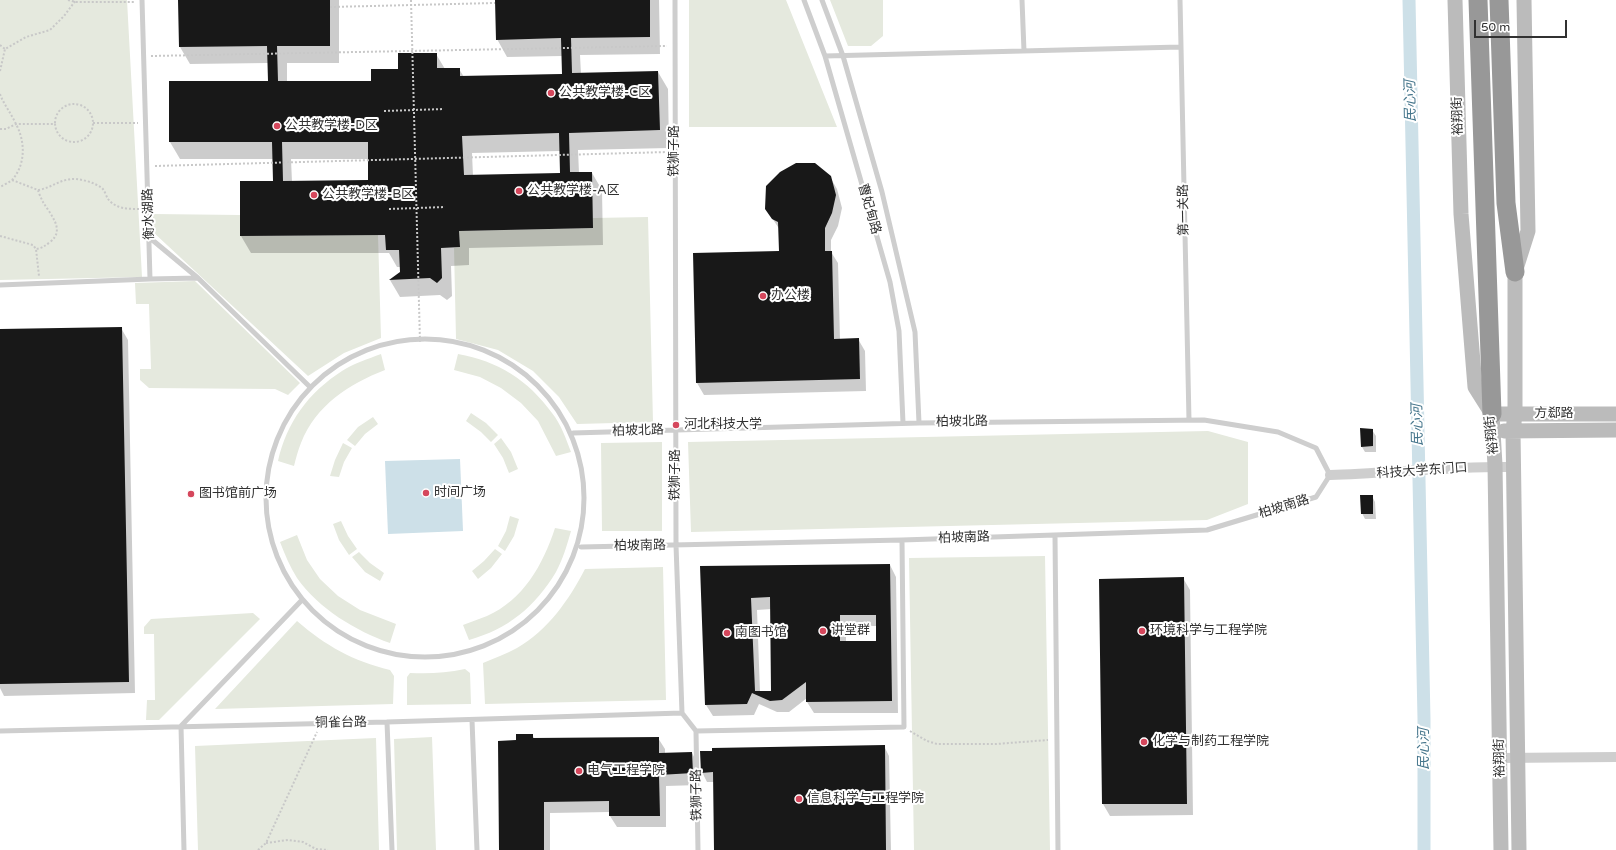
<!DOCTYPE html>
<html>
<head>
<meta charset="utf-8">
<style>
  body { margin:0 }
  #map { position:relative; width:1616px; height:850px; overflow:hidden; background:#fff; font-family:"Varela Round",sans-serif }
  canvas { display:block }
  .scale { position:absolute; left:1474px; top:20px; width:93px; height:18px; box-sizing:border-box; border:2px solid #313131; border-top:0; padding-left:5px; font-size:12px; line-height:14px; white-space:nowrap; color:#313131; -webkit-text-stroke:3px #fff; paint-order:stroke }
</style>
</head>
<body>
<div id="map">
<canvas width="1616" height="850"></canvas>
<div class="scale">50 m</div>
</div>
<script>
const c = document.querySelector('canvas').getContext('2d');
c.lineJoin = 'round';
function fill(path, color) { c.fillStyle = color; c.fill(path, 'evenodd'); }
function trace(path, color, width, dash) { c.strokeStyle = color; c.lineWidth = width; c.lineCap = dash ? 'butt' : 'round'; c.setLineDash(dash || []); c.stroke(path); }
function label(font, color, halo, rows, align = 'center') {
  c.font = font + ' "Varela Round","Noto Sans SC",sans-serif'; c.lineWidth = 4; c.setLineDash([]); c.textBaseline = 'middle'; c.strokeStyle = halo; c.fillStyle = color; for (const [text, x, y, turn = 0] of rows) {
    c.save(); c.translate(x, y); c.rotate((+turn || 0) * Math.PI / 180); c.textAlign = isNaN(turn) ? turn : align; if (halo) c.strokeText(text, 0, 0); c.fillText(text, 0, 0); c.restore();
  }
}
fill(new Path2D(`
  M0,0h127l15,277 -142,3z
  M689,0h97l51,127h-148z
  M830,0h53v36l-12,10h-23z
  M153,214l87,1v21l138,-1 3,103 -37,15 -36,23 -155,-144z
  M648,217l5,205 -76,2 -18,-27 -26,-26 -35,-21 -42,-11 -2,-91 6,-1 -1,-16 134,-3v-10z
  M195,281l105,102 -12,12 -13,-6 -126,-1 -9,-8v-11h11l-2,-65h-13l-1,-21z
  M381,354l4,16c-36,14 -69,35 -84,73 -3,7 -5,15 -7,23l-16,-5c9,-39 30,-68 64,-90 12,-8 26,-12 39,-17z
  M458,354c40,7 70,26 94,59 9,11 14,26 19,39l-15,4 -18,-35 -17,-18 -20,-15 -21,-11 -26,-7z
  M471,413l15,10 12,12 -7,7 -10,-10 -15,-11z
  M373,417l5,7 -13,10 -10,12 -8,-6 11,-13z
  M1208,431l40,11v62l-41,16 -516,12 -3,-90z
  M501,438l10,14 7,17 -9,4 -6,-15 -9,-14z
  M662,442v89h-60l-1,-88z
  M343,443l9,5 -8,14 -5,15 -9,-1 5,-16z
  M510,516l9,3 -5,17 -9,15 -7,-5 8,-15z
  M341,521l7,15 9,13 -8,6 -10,-15 -6,-16z
  M555,528l16,3c-4,14 -8,28 -15,41 -21,35 -48,57 -87,68l-6,-15c8,-3 16,-6 24,-9 36,-16 56,-51 68,-88z
  M297,535l10,25 13,19 18,17 22,14 36,14 -6,19c-34,-12 -71,-34 -93,-65 -7,-11 -12,-23 -17,-36z
  M495,549l7,5 -11,14 -13,11 -6,-8 12,-10z
  M359,552l11,11 14,10 -4,8 -15,-9 -13,-15z
  M1045,556l5,294h-136l-5,-292z
  M663,567l3,133 -181,4 -2,-41c11,-5 23,-9 34,-15 31,-18 52,-48 68,-79z
  M253,613l7,6 -101,101h-13l1,-20h8l-1,-66h-10v-7l7,-8z
  M297,621c29,25 56,40 93,49l4,6 -1,28 -178,5z
  M465,669l5,4 1,31 -64,1v-28l3,-4c19,1 36,0 55,-4z
  M432,737l4,113h-39l-3,-111z
  M376,738l3,112h-181l-3,-104z`), '#e5e9de');
fill(new Path2D(`
  M460,459l3,72 -75,3 -3,-73z`), '#cde0e8');
fill(new Path2D(`
  M179,0h160v63h-52v19h85l64,-28 9,15h14l5,8 99,-3 -1,-18 -55,1 -10,-18 -1,-39h163l1,54 -80,1 1,19 77,-2 10,17 1,59 -91,2 1,23h13l10,17 1,55 -134,3v17l-18,1 1,30 -5,4 -7,-5 -40,2 -10,-17 11,-8v-5h-4l-8,-14h-138l-10,-17 33,-54v-23h-94l-10,-17 99,-60 -1,-19 -78,1 -10,-17zM560,151l1,23 -88,2 -1,-23zM291,159h78v22l-77,1z
  M830,177l7,12 5,19 -4,18 -7,14v12l7,11 2,77 18,-1 7,12 1,40 -162,4 -7,-12 83,-131v-22l-14,-21z
  M121,328l7,12 7,353 -131,3 -4,-8v-358z
  M1372,430l4,6v16h-11l-3,-5z
  M1372,496l3,6 1,17h-11l-3,-6z
  M890,565l6,12 2,136h-84l-7,-11v-4l-18,14h-12l-18,-8 -5,11 -41,1 -7,-11 -5,-138zM772,609v83h-12l-3,-82zM846,626h31v16h-31z
  M1183,578l7,12 3,225 -83,1 -7,-12 -3,-224z
  M532,735l3,4 123,-1 7,11v5l27,-1 6,11 1,21 -33,1v41h-49l-7,-11v-4l-60,1v37h-50l17,-109z
  M884,746l5,10 2,94h-176l-1,-68h-7l-5,-10z`), '#0003');
trace(new Path2D(`
  M1409,0l15,719v131`), '#cde0e8', 13);
fill(new Path2D(`
  M178,0h152v46h-53l1,35h93v-12h27v-16h39v15h23v8l102,-2 -1,-36 -65,2 -1,-40h155v37l-79,1 1,35 86,-2 2,59 -91,3 1,39h22l1,56 -134,3 1,16 -19,1 1,30 -5,5 -7,-5 -41,2 11,-8 -1,-22h-13l-1,-15 -145,1v-55h33l-1,-39h-103v-61h99l-1,-35 -88,1zM559,133l1,40 -96,2 -2,-39zM282,142h86v38l-85,1z
  M796,163h19l16,13 5,19 -4,18 -7,15v23h7l2,88 25,-1 1,41 -164,4 -3,-130 86,-2 -1,-29 -6,-3 -7,-10 1,-23 14,-14z
  M122,327l7,355 -129,2v-355z
  M1360,428l13,1v17l-12,1z
  M1360,495h13v19h-12z
  M890,564l2,137 -86,1v-20l-24,18 -12,1 -18,-8 -5,11 -42,1 -5,-139zM770,597l1,94h-16l-4,-93zM840,615h36v26h-36z
  M1184,577l3,227h-85l-3,-225z
  M516,734h17v4l126,-1v16l33,-1 1,21 -34,2 1,41h-51v-15l-65,1v48h-45l-1,-109 18,-1z
  M885,745l1,105h-172l-1,-78 -12,1 -1,-22h12v-3z`), '#181818');
trace(new Path2D(`
  M68,0l8,2h58
  M411,0l9,342
  M330,7l165,-4
  M0,45l5,4
  M151,56l516,-10
  M0,71l5,-22 21,-12 24,-7 14,-14 12,-16
  M0,94c4,11 11,19 16,30 9,17 10,39 -3,55 -3,3 -9,6 -13,8
  M55 123a19 19 0 1 1 38 0a19 19 0 1 1-38 0Z
  M384,111l60,-2
  M93,123h45
  M0,129h6l10,-5h38
  M155,166l513,-14
  M12,180l26,10c1,4 3,8 5,12 7,12 23,28 7,40 -5,4 -8,6 -14,7
  M38,190c14,-2 23,-12 38,-11 9,1 19,4 26,9 3,3 4,8 6,11 8,10 20,10 31,10
  M389,209l56,-2
  M0,236l33,9 3,4 3,27
  M910,731l17,10 10,3h59l52,-4
  M266,843l22,-3 15,2 13,7 12,1
  M258,850l8,-7 51,-111`), '#c8c8c8', 2, [2, 2]);
trace(new Path2D(`
  M675,0l1,545 6,168 14,18 2,119
  M804,0l21,56 65,226 9,49 4,92
  M822,0l21,56 39,136 33,140 4,91
  M1022,0l2,51
  M1180,0l9,420
  M825,56l355,-9
  M150,238l48,40
  M150,279l48,-1 111,108
  M0,285l150,-6 -8,-279
  M266 498a159 159 0 1 1 318 0a159 159 0 1 1-318 0Z
  M573,433l346,-10 285,-3 74,12 38,16 14,27 -14,22 -109,33 -305,10 -321,7
  M1055,535l3,315
  M472,720l5,130
  M387,722l5,128
  M0,731l387,-9 295,-9
  M696,731l208,-4 -2,-187
  M184,850l-3,-124 120,-125`), '#cecece', 5);
trace(new Path2D(`
  M1330,475c61,-2 123,-9 184,-8
  M1500,758l116,-1`), '#cecece', 10);
trace(new Path2D(`
  M1455,0l6,214 14,173 17,27 3,51 6,385
  M1492,414h124
  M1504,431l112,-1
  M1519,850l-6,-419 2,-17v-142l13,-41 -4,-231`), '#bbb', 15);
trace(new Path2D(`
  M1478,0l14,414
  M1499,0l7,203 9,69`), '#989898', 19);
for (const [x, y, r, color] of [
  [551,93,4,"#d5475c"],
  [277,126,4,"#d5475c"],
  [519,191,4,"#d5475c"],
  [314,195,4,"#d5475c"],
  [763,296,4,"#d5475c"],
  [676,425,4,"#d5475c"],
  [426,493,4,"#d5475c"],
  [191,494,4,"#d5475c"],
  [823,631,4,"#d5475c"],
  [1142,631,4,"#d5475c"],
  [727,633,4,"#d5475c"],
  [1144,742,4,"#d5475c"],
  [579,771,4,"#d5475c"],
  [799,799,4,"#d5475c"]
]) { const dot = new Path2D(); dot.arc(x, y, r, 0, 2 * Math.PI); c.fillStyle = color; c.fill(dot); trace(dot, '#fff', 1.5); }
label('13px', '#313131', '#fff', [
  ["公共教学楼-C区",559,93],
  ["公共教学楼-D区",285,126],
  ["公共教学楼-A区",527,191],
  ["公共教学楼-B区",322,195],
  ["办公楼",771,296],
  ["河北科技大学",684,425],
  ["时间广场",434,493],
  ["图书馆前广场",199,494],
  ["讲堂群",831,631],
  ["环境科学与工程学院",1150,631],
  ["南图书馆",735,633],
  ["化学与制药工程学院",1152,742],
  ["电气工程学院",587,771],
  ["信息科学与工程学院",807,799]
], 'left');
label('13px', '#313131', '#fff', [
  ["裕翔街",1458,116,-92],
  ["铁狮子路",675,151,-90],
  ["曹妃甸路",869,209,74],
  ["第一关路",1184,210,-91],
  ["衡水湖路",149,214,-92],
  ["方郄路",1554,414],
  ["柏坡北路",962,422,-1],
  ["柏坡北路",638,431,-2],
  ["裕翔街",1492,435,-96],
  ["科技大学东门口",1422,471,-4],
  ["铁狮子路",676,475,-90],
  ["柏坡南路",1284,507,-17],
  ["柏坡南路",964,538,-2],
  ["柏坡南路",640,546,-1],
  ["铜雀台路",341,723,-1],
  ["裕翔街",1500,758,-91],
  ["铁狮子路",697,795,-91]
]);
label('italic 14px', '#46768c', '#fff', [
  ["民心河",1411,101,-91],
  ["民心河",1418,425,-91],
  ["民心河",1424,749,-90]
]);
</script>
</body>
</html>
